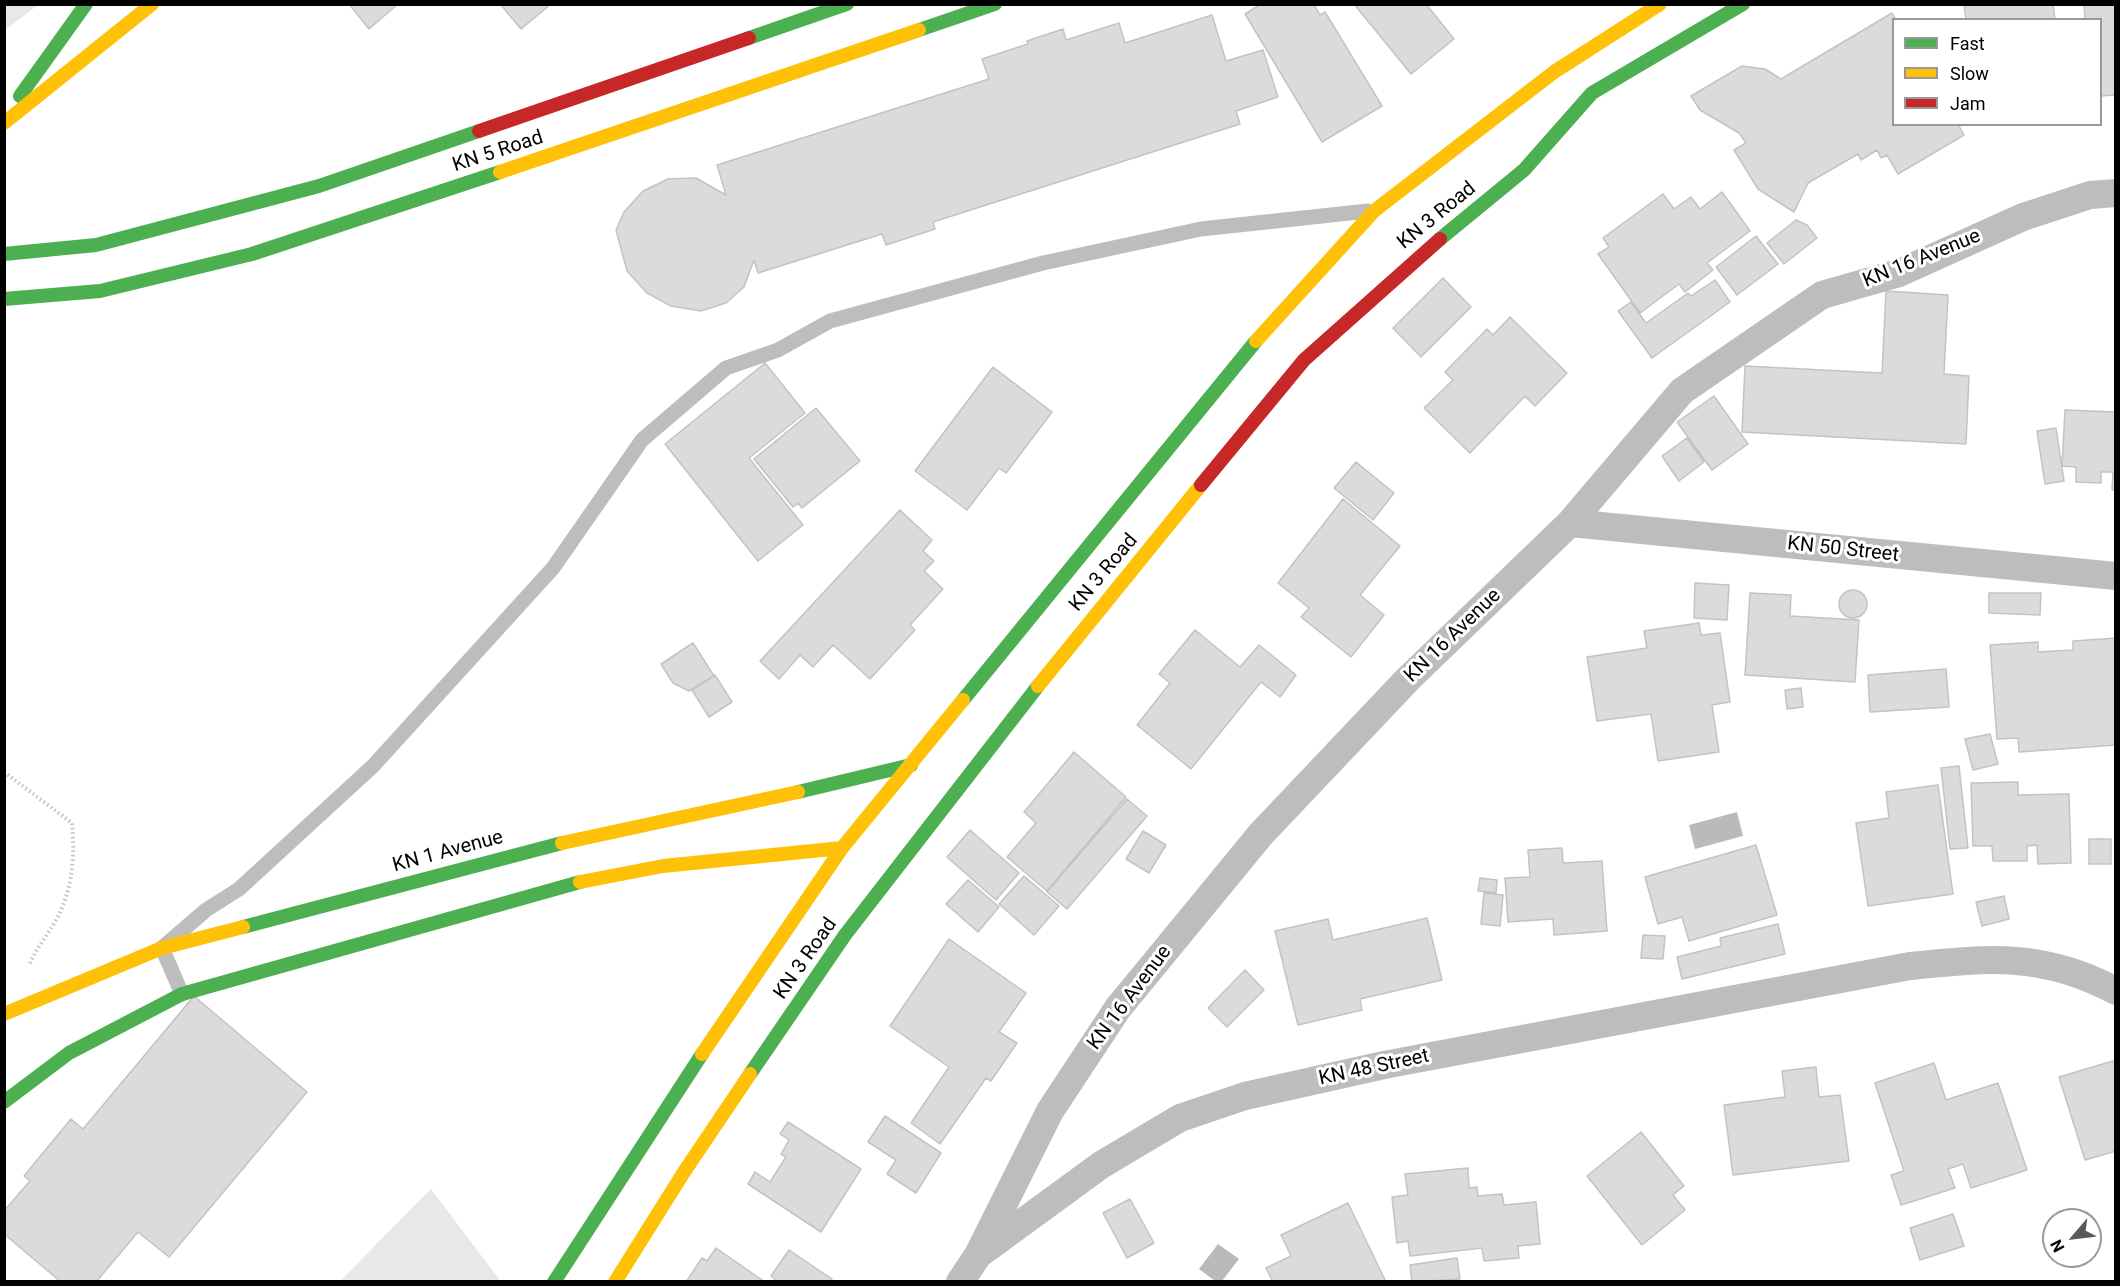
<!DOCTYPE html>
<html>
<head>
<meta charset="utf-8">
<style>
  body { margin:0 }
  #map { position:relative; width:2120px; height:1286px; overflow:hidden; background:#fff; font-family:Roboto,sans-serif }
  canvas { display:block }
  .frame { position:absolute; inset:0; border:6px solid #000; pointer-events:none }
  .legend { position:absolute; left:1892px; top:18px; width:210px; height:108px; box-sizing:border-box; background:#fff; border:2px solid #999; margin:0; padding:8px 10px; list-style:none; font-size:18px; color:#000 }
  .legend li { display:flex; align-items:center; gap:12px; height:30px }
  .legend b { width:30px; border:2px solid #999 }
  .north { position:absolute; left:2042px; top:1208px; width:60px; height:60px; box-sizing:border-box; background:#fff; border:2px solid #999; border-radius:50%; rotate:242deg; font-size:16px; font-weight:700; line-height:24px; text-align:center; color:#000 }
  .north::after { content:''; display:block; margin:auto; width:21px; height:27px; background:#595959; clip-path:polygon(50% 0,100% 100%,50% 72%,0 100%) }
</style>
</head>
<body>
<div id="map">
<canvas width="2120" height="1286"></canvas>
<div class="frame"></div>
<ul class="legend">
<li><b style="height:8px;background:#4caf50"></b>Fast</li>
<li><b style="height:8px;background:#ffc107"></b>Slow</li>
<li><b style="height:8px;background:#c62828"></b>Jam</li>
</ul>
<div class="north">N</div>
</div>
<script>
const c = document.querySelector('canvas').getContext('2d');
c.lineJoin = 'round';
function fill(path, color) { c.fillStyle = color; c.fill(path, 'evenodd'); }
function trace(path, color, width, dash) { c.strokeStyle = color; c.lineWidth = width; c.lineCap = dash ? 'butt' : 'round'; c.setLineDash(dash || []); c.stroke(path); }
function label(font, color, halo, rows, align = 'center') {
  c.font = font + ' Roboto,sans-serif'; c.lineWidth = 6; c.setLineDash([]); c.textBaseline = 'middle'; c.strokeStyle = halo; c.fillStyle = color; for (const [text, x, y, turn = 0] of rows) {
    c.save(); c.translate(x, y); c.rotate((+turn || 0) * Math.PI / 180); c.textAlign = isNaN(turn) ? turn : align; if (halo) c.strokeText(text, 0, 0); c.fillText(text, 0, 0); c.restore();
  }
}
fill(new Path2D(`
  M5,4h33v1l-33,25z
  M431,1189l68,90 -2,3h-158z`), '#e8e8e8');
fill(new Path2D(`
  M1737,812l6,24 -48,13 -6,-24z
  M1218,1244l21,15 -17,22h-7l-16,-12z`), '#bababa');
const building = new Path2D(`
  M349,4h49l-29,25z
  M500,4h51l-30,25z
  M1261,4h53l6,11 5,-3 57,94 -60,36 -77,-128z
  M1354,4h72l28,35 -43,35z
  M1964,4h89l2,16h-89z
  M2084,4h32v91l-16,1v-76h-15z
  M1892,13l4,7h-2v104h64l6,11 -66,39 -11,-19 -6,3 -4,-8 -16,10 -3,-6 -50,29 -14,29 -36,-23 -24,-39 12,-7 -7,-10 -39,-23 -9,-14 51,-30 23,3 16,10z
  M1212,15l14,46 37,-11 15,47 -42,14 4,13 -307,98 2,7 -49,16 -4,-11 -124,39 -4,-13 -10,27 -18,16 -25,8 -30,-5 -24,-13 -20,-22 -11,-41 8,-18 19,-21 25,-12 28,-1 30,17 -9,-30 272,-86 -7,-20 46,-15 -1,-3 36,-12 3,11 53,-17 6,20z
  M1722,192l28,39 -43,32 6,7 -28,22 -6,-8 -39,29 -42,-59 11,-7 -6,-9 60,-44 11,15 17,-12 9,12z
  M1796,220l11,5 10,13 -33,26 -17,-21z
  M1756,236l22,28 -41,31 -21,-28z
  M1443,278l28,29 -50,50 -28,-29z
  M1715,280l15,22 -78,56 -34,-47 13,-9 15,21 42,-30 3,3z
  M1886,291l62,4 -4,79 25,2 -3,68 -224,-12 3,-66 137,7z
  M1510,317l57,56 -32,33 -10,-10 -55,57 -46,-45 29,-28 -8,-8 42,-43 6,6z
  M765,363l40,50 -56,45 54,67 -45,36 -93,-117z
  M993,367l59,45 -46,61 -7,-5 -32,42 -52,-39z
  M1714,396l34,48 -36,26 -35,-48z
  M816,408l44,53 -58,47 -4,-5 -5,4 -39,-48z
  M2065,410l51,2v78h-4l1,-18h-12v11l-25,-1v-15l-14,-1z
  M2056,428l8,53 -19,3 -8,-53z
  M1687,438l17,24 -25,19 -17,-25z
  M1356,462l38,31 -21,27 -39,-32z
  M1343,499l57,47 -40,49 24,20 -33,42 -50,-40 8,-9 -31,-25z
  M900,510l32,30 -9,11 11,10 -10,10 19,18 -33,36 5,5 -45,49 -37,-34 -20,22 -13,-12 -21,24 -19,-18z
  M1695,583l34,2 -2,35 -33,-2z
  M1839 604a14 14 0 1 1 28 0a14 14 0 1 1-28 0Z
  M1750,593l41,2 -1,21 69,4 -4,62 -110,-7z
  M1989,593h52l-1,22 -51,-2z
  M1699,623l2,12 19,-2 10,69 -18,3 7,47 -61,9 -7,-47 -54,7 -10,-64 60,-9 -3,-17z
  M1195,630l45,37 19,-22 37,30 -16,22 -19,-15 -70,87 -54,-44 33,-42 -11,-9z
  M2116,638v107l-97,7 -1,-14 -21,1 -7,-94 48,-3v10l35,-2v-9z
  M693,643l21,33 -25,15 -16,-8 -12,-19z
  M1946,669l3,38 -79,5 -2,-37z
  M715,675l17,27 -23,15 -17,-27z
  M1801,688l2,19 -16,2 -2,-19z
  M1990,734l8,30 -25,6 -8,-31z
  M1074,752l52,45 -79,94 -40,-34 29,-34 -12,-11z
  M1959,766l9,82 -18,1 -9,-81z
  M2018,782v13l51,-1 2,69 -33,1 -1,-19 -10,1v15h-34l-1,-15h-19l-2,-63z
  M1938,785l15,109 -85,12 -12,-83 33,-5 -3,-26z
  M1127,799l20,17 -80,93 -20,-17z
  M970,830l49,43 -23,27 -49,-43z
  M1143,831l23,14 -17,28 -23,-14z
  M2089,839h22v25h-22z
  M1756,845l21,70 -88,26 -7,-24 -24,7 -13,-47z
  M1562,848l1,15 39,-2 5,70 -53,4 -1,-16 -45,3 -3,-44 25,-1 -2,-27z
  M1024,876l35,30 -25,29 -35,-31z
  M1480,878l17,2 -1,13 -18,-2z
  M968,880l31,27 -21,25 -32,-28z
  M1484,893l19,2 -3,31 -19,-2z
  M2004,896l5,23 -27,7 -6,-24z
  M1427,918l15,62 -82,19 2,11 -64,15 -23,-94 53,-12 5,21z
  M1778,924l7,30 -103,25 -5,-22 44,-11 -1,-8z
  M1643,935l22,1 -2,23 -22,-1z
  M949,939l77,54 -27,39 18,11 -26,38 -5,-3 -46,66 -29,-21 38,-56 -59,-41z
  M1245,970l19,20 -37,37 -19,-19z
  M194,996l113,96 -138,165 -31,-25 -42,50h-35l-57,-48v-23l26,-30 -6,-5 47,-57 12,10z
  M2113,1061l3,10v80l-31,9 -26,-83z
  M1934,1063l12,37 52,-17 29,87 -56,18 -8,-24 -15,5 7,19 -54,17 -10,-30 13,-4 -29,-88z
  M1816,1067l3,30 21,-2 9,66 -116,14 -9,-70 61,-8 -3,-26z
  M885,1116l56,37 -25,40 -29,-19 9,-14 -28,-18z
  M788,1122l73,47 -40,63 -73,-48 7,-12 15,10 16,-25 -5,-3 8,-14 -9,-6z
  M1641,1132l43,54 -11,9 12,15 -43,35 -55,-69z
  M1468,1168l1,20 8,-1 1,9 24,-2 2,11 32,-3 4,42 -22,2 1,12 -35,3 -2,-13 -72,8 -2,-15 -11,2 -5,-46 16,-2 -3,-21z
  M1130,1199l24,44 -27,15 -24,-45z
  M1348,1203l38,79h-113l-7,-14 25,-12 -10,-21z
  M1953,1214l11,32 -44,14 -10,-32z
  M716,1248l49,34h-79l16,-24 5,3z
  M789,1250l43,29 -2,3h-52l-7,-6z
  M1457,1258l3,21 -48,3 -2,-17z`);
fill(building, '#dbdbdb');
trace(building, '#c3c3c3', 1.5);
trace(new Path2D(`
  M4,772l68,51c3,31 1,66 -15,95 -9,17 -21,30 -28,48`), '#c2c2c2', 4, [1.5, 3]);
trace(new Path2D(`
  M182,994l-20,-46 44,-38 33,-21 134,-123 180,-198 89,-128 84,-72 52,-18 52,-29 213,-58 158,-34 167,-18`), '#bdbdbd', 15);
trace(new Path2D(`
  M1570,523l546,53
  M982,1252l119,-87 79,-47 65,-22 139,-31 526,-99c79,-8 133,-14 206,25
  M960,1282l18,-27 72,-144 68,-103 143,-174 147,-155 162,-156 112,-132 140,-96 77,-22 124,-56 67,-22 26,-2`), '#bdbdbd', 28);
trace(new Path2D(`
  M919,30l76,-26
  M749,38l98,-34
  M20,96l66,-92
  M1440,239l84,-69 68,-77 151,-89
  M4,254l92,-9 223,-59 160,-55
  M4,299l96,-8 152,-37 248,-82
  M963,700l293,-359
  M798,792l113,-27
  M243,927l319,-84
  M750,1074l95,-139 193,-249
  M4,1102l65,-49 113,-59 398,-112
  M554,1282l148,-228`), '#4caf50', 14);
trace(new Path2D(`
  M4,123l148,-119
  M500,172l419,-142
  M1256,341l118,-130 180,-139 106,-68
  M1038,686l163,-201
  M562,843l236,-51
  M580,882l83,-16 179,-18
  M4,1014l158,-66 81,-21
  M702,1054l140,-206 121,-148
  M615,1282l69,-110 66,-98`), '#ffc107', 14);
trace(new Path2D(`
  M479,131l270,-93
  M1201,485l103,-125 136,-121`), '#c62828', 14);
label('20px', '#000', '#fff', [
  ["KN 5 Road",498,152,-18],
  ["KN 3 Road",1437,216,-39],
  ["KN 16 Avenue",1922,259,-22],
  ["KN 50 Street",1843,550,6],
  ["KN 3 Road",1104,573,-50],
  ["KN 16 Avenue",1453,636,-44],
  ["KN 1 Avenue",448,852,-15],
  ["KN 3 Road",806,959,-55],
  ["KN 16 Avenue",1130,998,-53],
  ["KN 48 Street",1374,1068,-12]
]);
</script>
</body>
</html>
